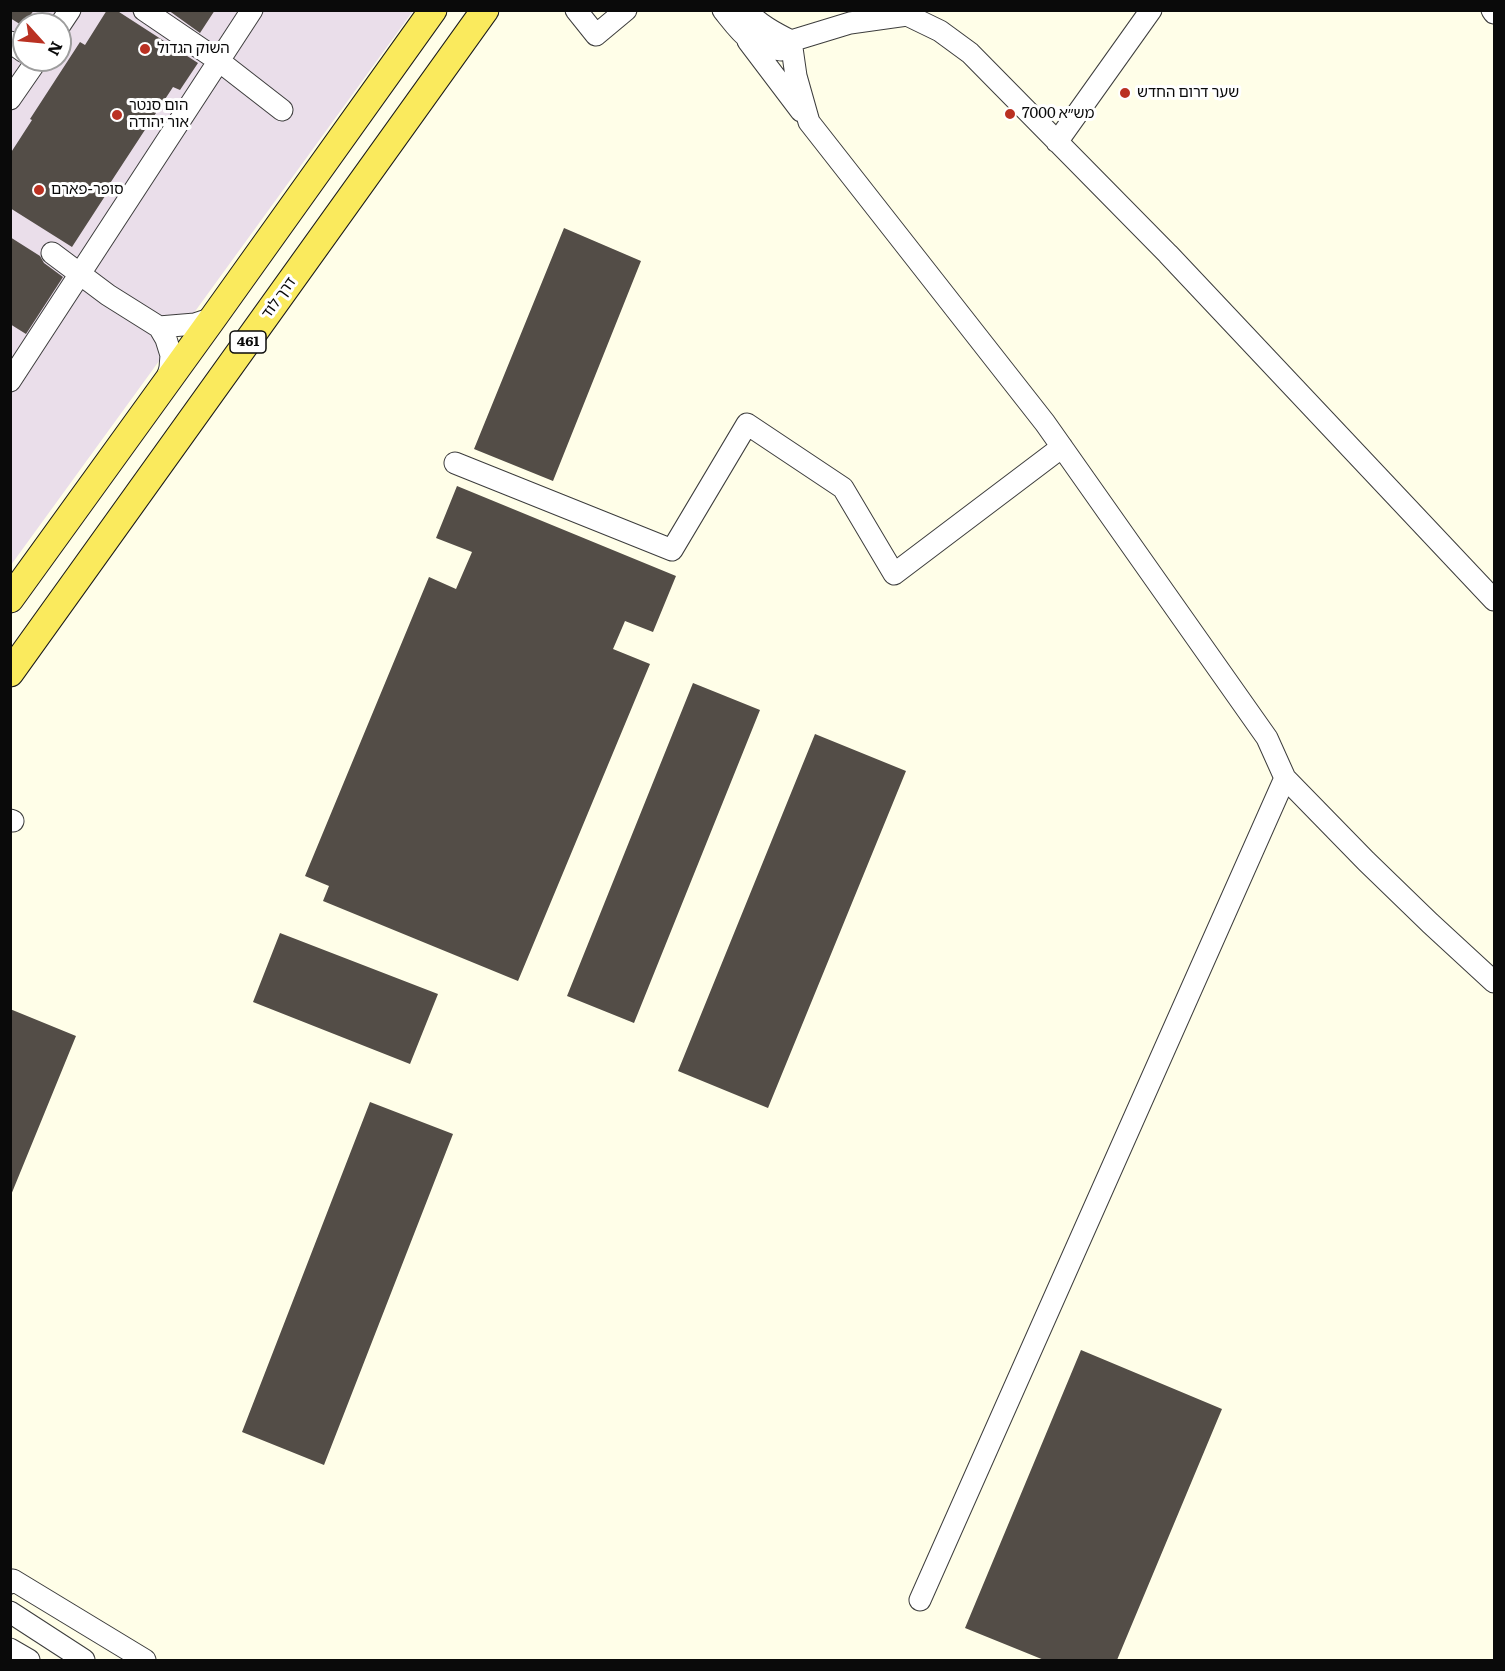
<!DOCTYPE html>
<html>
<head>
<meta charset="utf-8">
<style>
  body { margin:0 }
  #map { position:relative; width:1505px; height:1671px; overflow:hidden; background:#fffee8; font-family:Literata,serif }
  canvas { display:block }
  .frame { position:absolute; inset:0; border:12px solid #0a0a0a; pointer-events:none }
  .north { position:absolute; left:12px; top:12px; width:60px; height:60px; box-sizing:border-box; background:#fff; border:2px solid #9d9d9d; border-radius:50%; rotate:117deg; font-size:16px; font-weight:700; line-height:24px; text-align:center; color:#0a0a0a }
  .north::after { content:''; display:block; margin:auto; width:21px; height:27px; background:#ba3122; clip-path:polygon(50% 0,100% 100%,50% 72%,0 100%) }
</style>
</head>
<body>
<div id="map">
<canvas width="1505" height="1671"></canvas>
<div class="frame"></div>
<div class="north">N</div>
</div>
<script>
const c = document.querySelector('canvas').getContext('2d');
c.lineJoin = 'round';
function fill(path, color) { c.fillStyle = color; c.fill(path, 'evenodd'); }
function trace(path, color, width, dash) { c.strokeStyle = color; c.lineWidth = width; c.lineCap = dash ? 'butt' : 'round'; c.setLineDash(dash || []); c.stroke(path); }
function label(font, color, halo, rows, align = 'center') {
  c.font = font + ' Literata,"Noto Sans Hebrew",serif'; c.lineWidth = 6; c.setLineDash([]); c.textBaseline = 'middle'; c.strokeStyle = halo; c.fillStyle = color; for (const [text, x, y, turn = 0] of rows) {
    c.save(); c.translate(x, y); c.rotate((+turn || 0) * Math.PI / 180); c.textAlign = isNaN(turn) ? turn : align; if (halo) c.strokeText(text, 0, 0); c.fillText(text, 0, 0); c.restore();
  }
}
fill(new Path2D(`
  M11,11h402l-402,554zM24,24h36v36h-36z`), '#eadeea');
fill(new Path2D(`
  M10,10h24l-11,16 -13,-8z
  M107,10h9l82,53 -18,27 -7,-3 -68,104 2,2 -35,54 -62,-39v-54l22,-34 -2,-1 50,-77 5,3z
  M168,10h47l-15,23z
  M564,228l77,33 -88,220 -79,-32z
  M10,237l30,19 4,7 19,14 -37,57 -16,-10z
  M457,486l219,90 -23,56 -28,-11 -12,28 37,15 -132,317 -195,-80 6,-15 -24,-10 124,-299 27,12 16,-37 -36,-14z
  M693,683l67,27 -126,313 -67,-27z
  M815,734l91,37 -138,337 -90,-37z
  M280,933l158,61 -28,70 -157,-62z
  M10,1009l66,27 -65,159h-1z
  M370,1102l83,32 -129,331 -82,-33z
  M1081,1350l141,59 -105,251h-73l-79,-32z`), '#534d47');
const minor = new Path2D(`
  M144,10l75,51 63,49
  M576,10l20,25 30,-25
  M723,10c20,25 25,35 58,40l10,-9 59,-18 57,-8 33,16 30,22 198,201 326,346
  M746,10c12,14 29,23 45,31
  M1492,10l2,3
  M60,25l10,-15
  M748,41l53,70
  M791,41l5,35 13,46 236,301 222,315 18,40 81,83 64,62 64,59
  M10,42l14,10
  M10,99l27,-39
  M1057,142l94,-132
  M52,253l56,42 51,32 7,12 5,16 -1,13 -4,14
  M159,327l36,-3 18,-6
  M10,381l242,-371
  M455,463l217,87 75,-126 96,64 51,86 168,-127
  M10,820l3,1
  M10,1583l3,-3 132,80
  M920,1600l365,-822
  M10,1612l74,48
  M10,1649l19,11`);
const major = new Path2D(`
  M10,599l203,-281 220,-308
  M10,673l475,-663`);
trace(minor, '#3d3d3d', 23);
trace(major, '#1b1b1b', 29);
trace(minor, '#fff', 21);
trace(major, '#faea5d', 27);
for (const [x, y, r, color] of [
  [145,49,6,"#ba3122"],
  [1125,93,6,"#ba3122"],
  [1010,114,6,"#ba3122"],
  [117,115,6,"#ba3122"],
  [39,190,6,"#ba3122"]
]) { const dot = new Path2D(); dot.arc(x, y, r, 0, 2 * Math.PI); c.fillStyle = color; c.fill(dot); trace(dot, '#fff', 2); }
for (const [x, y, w] of [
  [248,342,36]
]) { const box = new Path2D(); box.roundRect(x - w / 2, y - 11, w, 22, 4.5); c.fillStyle = '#fff'; c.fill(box); trace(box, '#0a0a0a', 1.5); }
label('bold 14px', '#0a0a0a', null, [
  ["461",248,342]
]);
label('15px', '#0a0a0a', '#fff', [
  ["השוק הגדול",157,49],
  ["שער דרום החדש",1137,93],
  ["הום סנטר",129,106],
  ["אור יהודה",129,123],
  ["מש״א 7000",1022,114],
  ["סופר-פארם",51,190]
], 'left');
label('15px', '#0a0a0a', '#fff', [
  ["דרך לוד",279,298,-54]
]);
</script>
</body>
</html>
